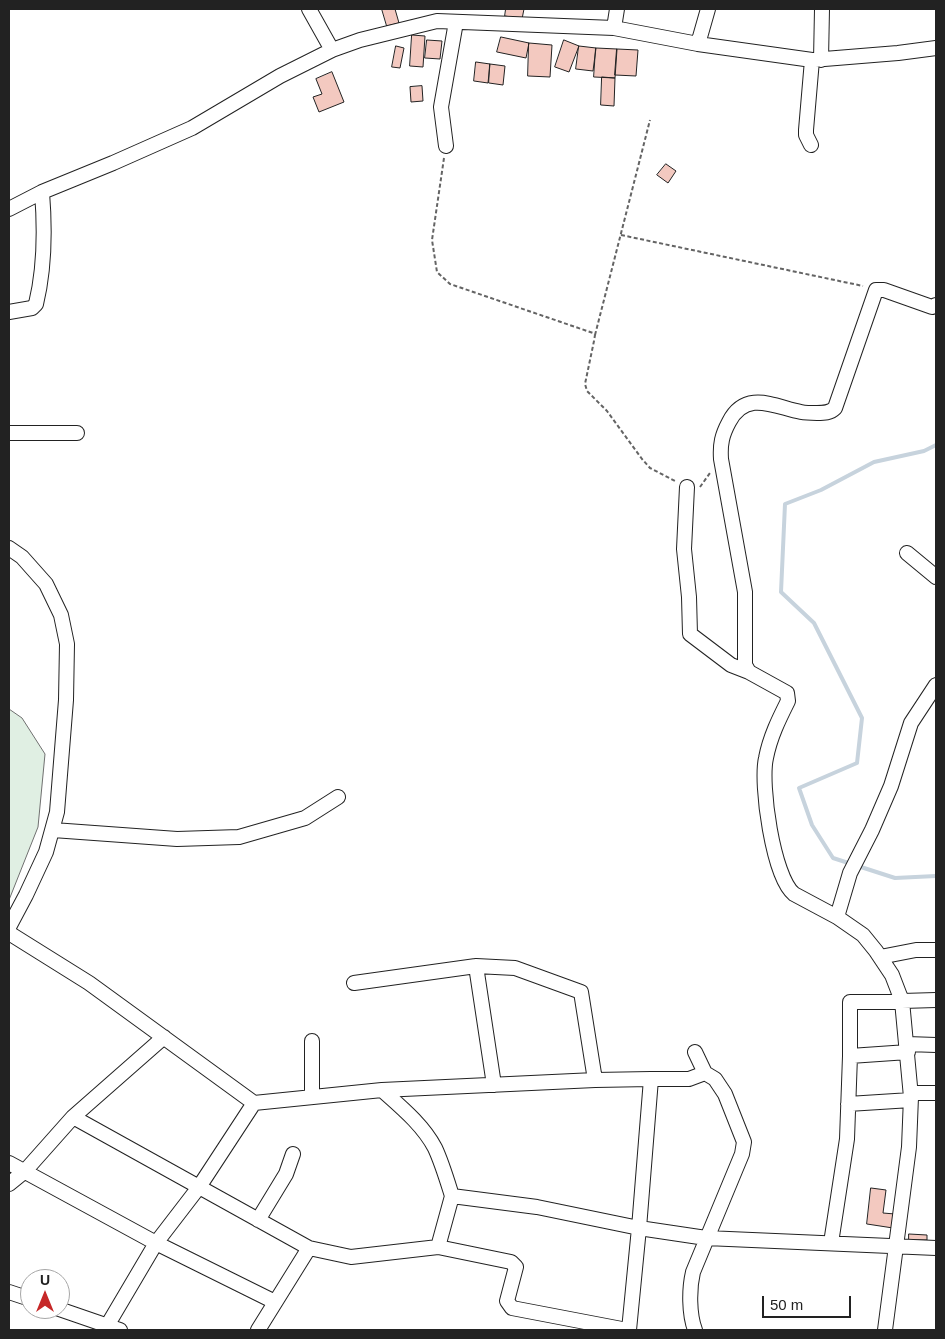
<!DOCTYPE html>
<html>
<head>
<meta charset="utf-8">
<style>
  body { margin:0 }
  #map { position:relative; width:945px; height:1339px; overflow:hidden; background:#fff; font-family:Arial,sans-serif }
  canvas { display:block }
  .frame { position:absolute; inset:0; border:10px solid #222; pointer-events:none }
  .north { position:absolute; left:20px; top:1269px; width:50px; height:50px; box-sizing:border-box; background:#fff; border:1px solid #a7a7a7; border-radius:50%; rotate:0deg; font-size:14px; font-weight:700; line-height:20px; text-align:center; color:#222 }
  .north::after { content:''; display:block; margin:auto; width:18px; height:22px; background:#c62828; clip-path:polygon(50% 0,100% 100%,50% 72%,0 100%) }
  .scale { position:absolute; left:762px; top:1296px; width:89px; height:22px; box-sizing:border-box; border:2px solid #222; border-top:0; padding-left:6px; font-size:15px; line-height:18px; white-space:nowrap; color:#222; -webkit-text-stroke:4px #fff; paint-order:stroke }
</style>
</head>
<body>
<div id="map">
<canvas width="945" height="1339"></canvas>
<div class="frame"></div>
<div class="north">U</div>
<div class="scale">50 m</div>
</div>
<script>
const c = document.querySelector('canvas').getContext('2d');
c.lineJoin = 'round';
function fill(path, color) { c.fillStyle = color; c.fill(path, 'evenodd'); }
function trace(path, color, width, dash) { c.strokeStyle = color; c.lineWidth = width; c.lineCap = dash ? 'butt' : 'round'; c.setLineDash(dash || []); c.stroke(path); }
const green = new Path2D(`
  M9,709l13,9 23,36 -7,73 -29,73z`);
fill(green, '#e0efe3');
trace(green, '#6f6f6f', 1);
trace(new Path2D(`
  M936,445l-12,6 -50,11 -53,28 -36,14 -4,88 33,31 48,95 -5,45 -58,25 13,37 21,33 62,20 41,-2`), '#c7d3dd', 4);
const building = new Path2D(`
  M382,9h13l4,14 -12,3z
  M506,9h18l-2,10 -17,-3z
  M412,35l13,1 -2,31 -13,-1z
  M501,37l28,6 -3,15 -29,-6z
  M427,40l15,1 -2,18 -15,-1z
  M564,40l15,6 -10,26 -14,-5z
  M529,43l23,2 -2,32 -22,-1z
  M396,46l8,2 -4,20 -8,-1z
  M579,46l17,2 -3,23 -17,-2z
  M596,48l21,1 -2,29 -21,-1z
  M617,49l21,1 -2,26 -21,-1z
  M476,62l14,2 -2,19 -14,-2z
  M490,64l15,2 -2,19 -14,-2z
  M332,72l12,30 -25,10 -6,-15 9,-3 -6,-15z
  M602,77l13,1 -1,28 -13,-1z
  M422,86l1,15 -12,1 -1,-15z
  M666,164l10,7 -8,12 -11,-8z
  M871,1188l15,2 -3,23 12,1 -2,14 -26,-4z
  M909,1234l18,1v5h-18z`);
fill(building, '#f3c9c0');
trace(building, '#222', 1);
const minor = new Path2D(`
  M309,9l23,41
  M614,28l3,-19
  M698,44l10,-35
  M821,60l1,-51
  M811,145l-5,-10v-5l6,-70
  M446,146l-5,-39 15,-85
  M9,209l33,-17 71,-29 79,-35 88,-52 52,-26 28,-10 77,-19 177,7 84,16 114,16 86,-7 38,-5
  M9,312l23,-4 4,-4c9,-37 9,-75 6,-112
  M9,433h68
  M687,487l-3,62 5,48 1,37 41,31 18,7
  M9,548l13,9 24,27 15,31 6,29 -1,56 -9,112 -11,40 -20,43 -17,32
  M907,553l29,24
  M53,830l124,9 62,-2 66,-19 33,-21
  M837,917l13,-44 22,-43 19,-44 20,-63 25,-38
  M9,933l80,50 165,120 128,-13c19,17 41,35 53,58 7,15 12,32 17,48l85,11 102,21 67,10 230,10
  M880,957l36,-7h20
  M354,983l122,-17
  M902,1001l34,-1
  M312,1041v55
  M907,1044l29,1
  M695,1052l10,21
  M850,1056v-54h52
  M651,1079h38l16,-6 10,6 10,15 19,48 -2,12 -49,118c-4,17 -4,42 2,58
  M494,1085l-18,-119 39,2 66,24 14,88
  M382,1090l213,-10 56,-1 -12,149 -10,102
  M911,1093h25
  M848,1104l63,-4
  M73,1117l236,131 42,9 87,-10 73,15 5,5 -9,34 5,7 115,22
  M9,1163l147,80 119,59
  M9,1184l16,-13 48,-54 91,-80
  M258,1220l28,-46 7,-20
  M831,1243l16,-104 3,-83 58,-4
  M438,1247l14,-51
  M9,1292l21,7
  M59,1309l61,21
  M107,1326l49,-83 43,-56 55,-84
  M258,1330l51,-82
  M885,1330l24,-183 2,-50 -9,-96 -10,-26 -16,-24 -13,-16 -26,-18 -43,-23c-21,-17 -34,-110 -28,-136 4,-21 13,-39 22,-57l-1,-8 -38,-21 -4,-7v-73l-24,-133c-1,-15 1,-24 8,-37 17,-33 46,-15 72,-10 5,1 11,1 16,1 7,0 13,0 18,-5l41,-118h8l48,17 4,-2`);
trace(minor, '#222', 16);
trace(new Path2D(`
  M444,158l-12,82 5,32 13,12 143,49 2,2 -1,6 -9,43 2,7 20,20 35,48 8,9 25,13
  M621,235l242,51
  M595,335l55,-215
  M700,487l10,-14`), '#646464', 2, [4, 2.5]);
trace(minor, '#fff', 14);
</script>
</body>
</html>
